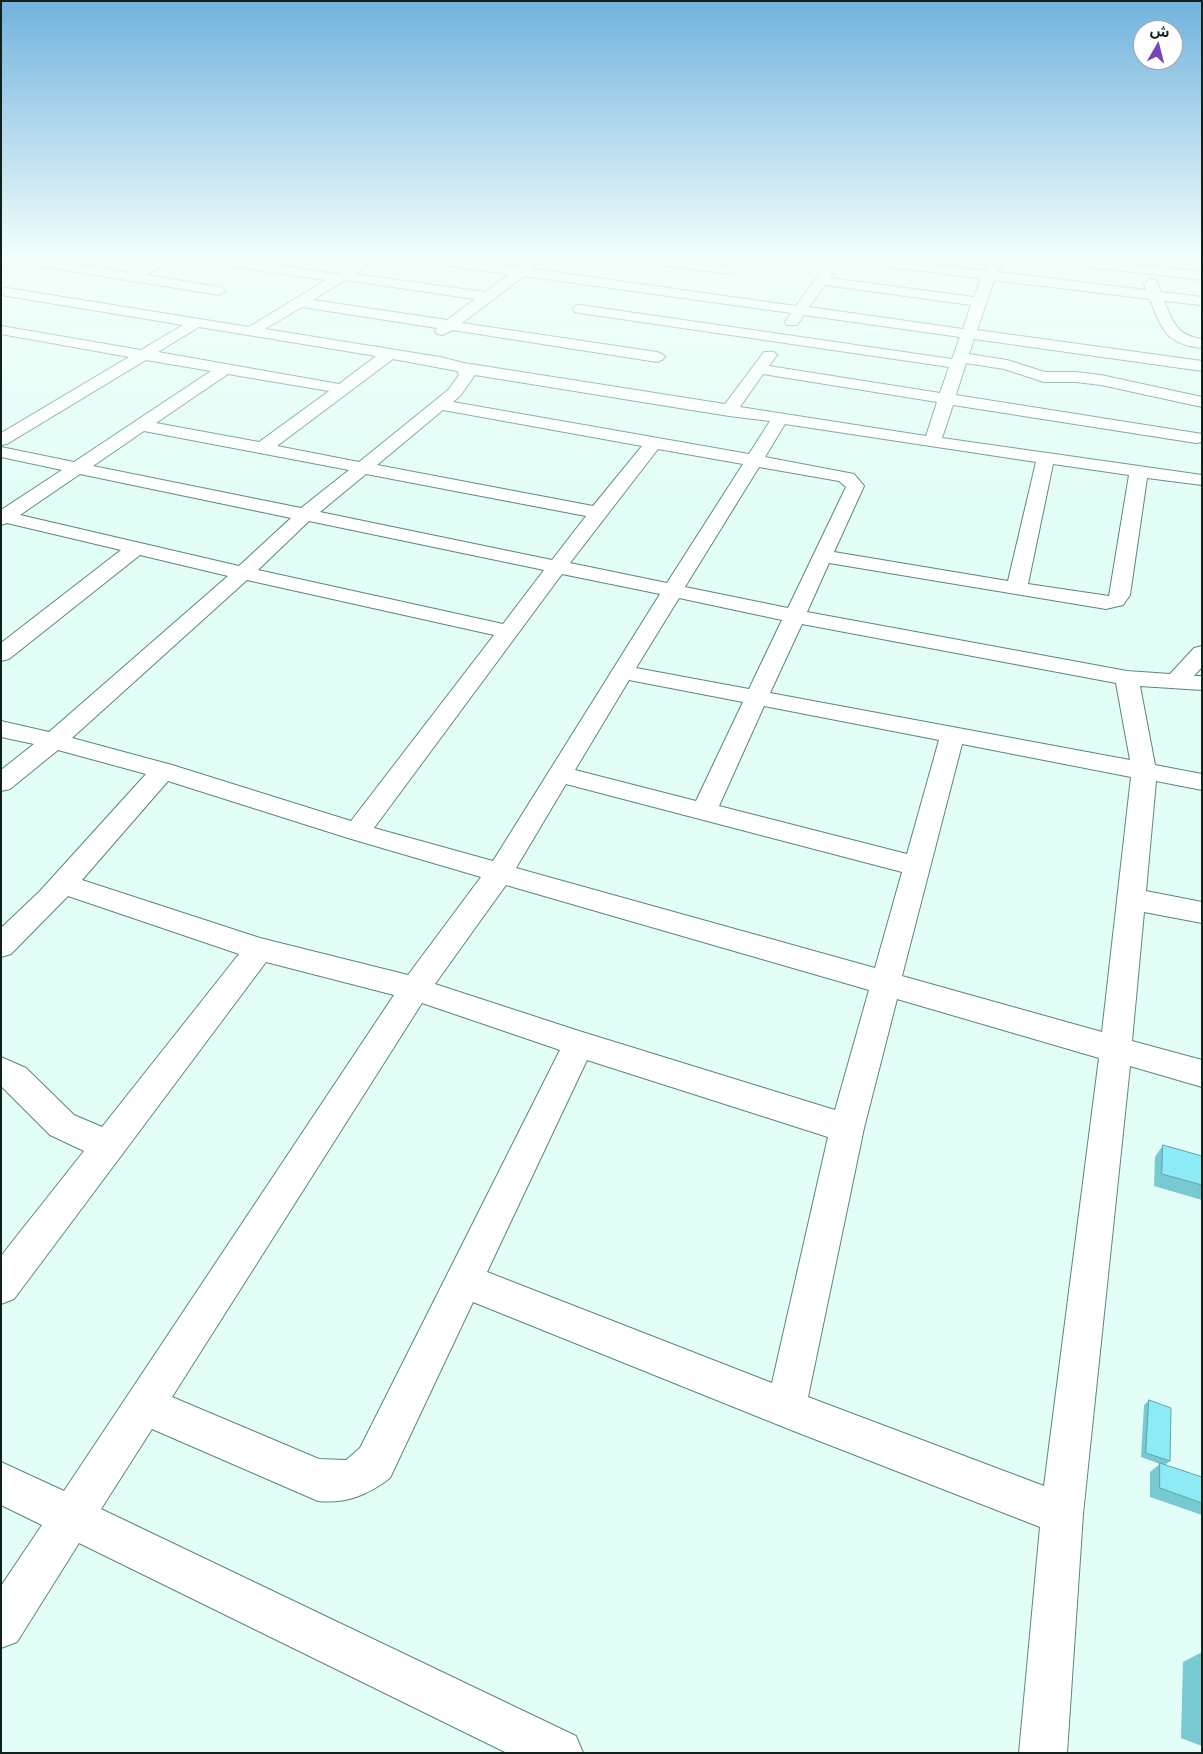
<!DOCTYPE html>
<html>
<head>
<meta charset="utf-8">
<style>
  body { margin:0 }
  #map { position:relative; width:1203px; height:1754px; overflow:hidden; background:#e3fef7; font-family:"PT Sans","Noto Sans Arabic",sans-serif }
  canvas { display:block }
  .frame { position:absolute; inset:0; border:2px solid #0f201d; pointer-events:none }
  .north { position:absolute; left:1133px; top:20px; width:50px; height:50px; box-sizing:border-box; background:#fff; border:1px solid #9fa6a5; border-radius:50%; rotate:8deg; font-size:14px; font-weight:700; line-height:20px; text-align:center; color:#0f201d }
  .north::after { content:''; display:block; margin:auto; width:18px; height:22px; background:#7844bb; clip-path:polygon(50% 0,100% 100%,50% 72%,0 100%) }
</style>
</head>
<body>
<div id="map">
<canvas width="1203" height="1754"></canvas>
<div class="frame"></div>
<div class="north">ش</div>
</div>
<script>
const c = document.querySelector('canvas').getContext('2d');
c.lineJoin = 'round';
function trace(path, color, width, dash) { c.strokeStyle = color; c.lineWidth = width; c.lineCap = dash ? 'butt' : 'round'; c.setLineDash(dash || []); c.stroke(path); }
function fill(path, color) { c.fillStyle = color; c.fill(path, 'evenodd'); }
const minor = new Path2D(`
  M9,258h29l93,15 26,-15h15l-26,17 73,12 7,4 -7,4 -204,-33 -5,-1z
  M197,258h32l108,16 26,-16h15l-23,16 130,18 24,-18 -88,-12 -7,-4h34l71,9 10,-5 7,4 -3,3 263,37 35,-48h47l107,13 7,-13h8l4,3 -6,11 148,18 -2,-7 7,-4 5,1 5,12 41,5v8l-38,-4c9,21 13,35 38,38v9c-36,-4 -40,-18 -52,-49l-156,-19 -17,50 225,31v10l-228,-32 -5,15 38,6 38,12h31l25,3 101,22v10l-101,-22 -25,-3h-32l-40,-13 -38,-6 -10,32 240,38 6,1v8l-6,1 -243,-38 -11,33 260,37v10l-55,-7 -17,117 -7,10 -17,4 -277,-46 -22,49 320,59 43,3 24,-26 8,-2v21l-8,9h8v14l-62,-4 15,79 47,9v16l-46,-9 -10,110 56,11v21l-58,-11 -12,129 70,19v27l-72,-21 -47,448 -16,239h-48l21,-226 -254,-99 -313,-126 -83,176c-22,17 -44,26 -72,23l-166,-72 -51,80 475,227 7,17h-76l-428,-210 -62,99 -16,6v-62l41,-61 -41,-20v-43l63,29 330,-496 -128,-33 -252,337 -13,5v-48l83,-105 -34,-16 -49,-49v-29l25,11 48,47 28,12 137,-173 -171,-58 -57,58 -10,3v-29l39,-37 106,-117 -88,-24 -48,39 -9,2v-21l33,-26 -33,-7v-16l48,11 179,-156 -88,-21 -131,104 -8,2v-18l120,-93 -114,-27 -6,2v-15l61,-40 -61,-13v-10l73,15 137,-91 -65,-11 -139,84 -6,1v-12l128,-76 -128,-23v-8l140,24 42,-25 -182,-30v-8l248,40 77,-47 -123,-18 -5,-1zM842,260l5,2 134,16 -7,19 -144,-19zM524,276l267,37 -6,9 2,3h10l7,-10 156,22 -8,22 -372,-54 -5,1 -2,3 2,3 5,1 369,54 -9,26 -171,-27 8,-11 -3,-3h-10l-39,52 -261,-41 -24,-6 -175,-28 37,-22 135,21 -2,3 2,3 5,1 11,-5 204,32 5,-2 3,-3 -3,-3 -5,-2 -195,-29zM345,280l130,19 -28,21 -134,-20zM825,285l146,20 -8,24 -154,-22zM199,327l177,29 -37,28 -181,-32zM393,359l64,12 2,4 -11,15 -89,72 -82,-16zM228,374l101,17 -70,51 -103,-19zM763,374l174,28 -11,34 -186,-29zM475,375l254,41 41,5 -21,33 -296,-52 7,-6zM443,410l199,36 -49,60 -216,-41zM785,424l251,38 -28,119 -174,-29 30,-66 -10,-12 -89,-17zM144,431l205,39 -48,38 -208,-42zM658,449l85,15 -76,119 -97,-20zM1053,464l76,11 -20,121 -81,-12zM759,467l80,14 7,6 -58,121 -103,-21zM80,474l211,44 -52,48 -219,-51zM366,474l220,42 -34,44 -232,-48zM309,521l235,49 -41,54 -245,-54zM562,574l98,20 -167,267 -119,-33zM247,580l247,55 -143,186 -179,-56 -100,-27zM679,598l103,22 -33,69 -113,-21zM802,624l314,59 14,77 -360,-67zM629,680l114,22 -47,99 -121,-31zM764,706l175,34 -32,114 -188,-48zM962,744l169,33 -29,255 -200,-56zM168,781l180,57 133,39 -73,98 -148,-37 -178,-58zM566,784l336,88 -27,96 -359,-100zM506,885l363,105 -34,120 -256,-79 -144,-47zM897,999l202,59 -55,428 -236,-89 56,-269zM422,1003l138,47 -200,398 -14,12 -27,-1 -147,-62zM587,1060l241,77 -56,246 -285,-111z
  M628,258h37l65,8 7,4 -7,4 -95,-12z
  M1037,258h40l125,14v8l-158,-18z`);
trace(minor, '#5d867d', 2);
fill(minor, '#fff');
fill(new Path2D(`
  M1163,1145l39,11v44l-48,-14 1,-29z
  M1149,1400l21,61 -5,4 37,12v38l-52,-18v-25l10,-8 -19,-7 3,-52z
  M1202,1652v94l-21,-8 2,-76z`), '#78cad2');
const building = new Path2D(`
  M1163,1145l39,11v29l-40,-11z
  M1149,1400l22,8 -1,53 -24,-8z
  M1160,1463l42,14v26l-42,-15z`);
fill(building, '#8cebf4');
trace(building, '#62a4ab', 1);
const sky = c.createLinearGradient(0, 0, 0, 503);
sky.addColorStop(0, '#71b2de');
sky.addColorStop(0.51, '#f2fffb');
sky.addColorStop(1, '#f2fffb00');
c.fillStyle = sky;
c.fillRect(0, 0, 1203, 503);
</script>
</body>
</html>
